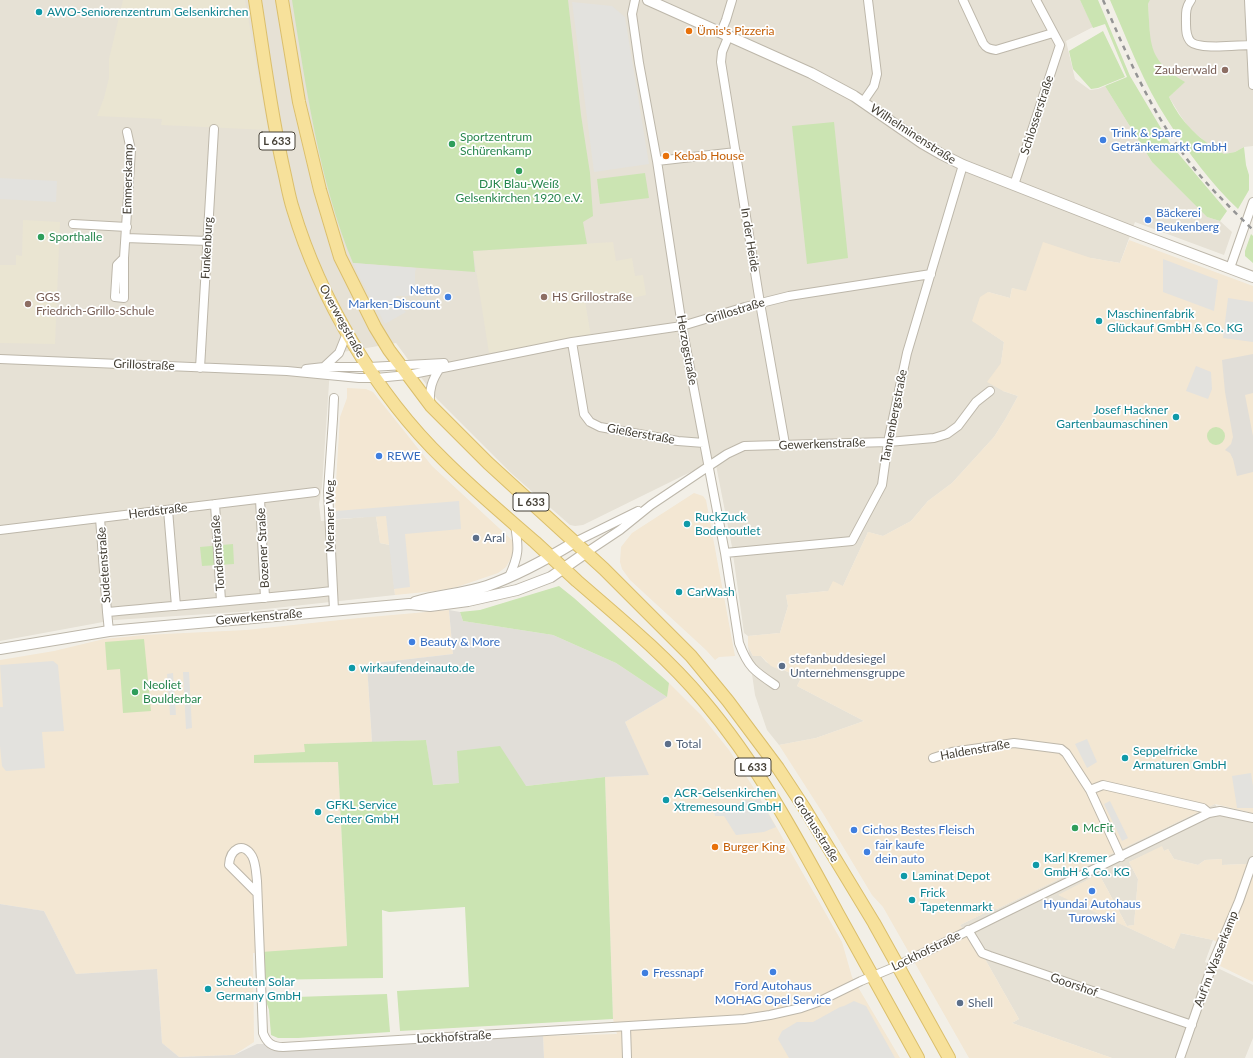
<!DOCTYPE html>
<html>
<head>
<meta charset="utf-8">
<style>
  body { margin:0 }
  canvas { display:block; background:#f2efe7 }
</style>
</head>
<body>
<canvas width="1253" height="1058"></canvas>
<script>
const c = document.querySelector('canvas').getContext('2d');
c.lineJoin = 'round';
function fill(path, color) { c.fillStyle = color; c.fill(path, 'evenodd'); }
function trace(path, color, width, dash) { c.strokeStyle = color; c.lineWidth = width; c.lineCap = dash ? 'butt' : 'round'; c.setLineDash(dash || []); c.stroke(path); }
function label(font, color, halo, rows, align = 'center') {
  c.font = font + ' Lato,sans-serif'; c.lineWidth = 3.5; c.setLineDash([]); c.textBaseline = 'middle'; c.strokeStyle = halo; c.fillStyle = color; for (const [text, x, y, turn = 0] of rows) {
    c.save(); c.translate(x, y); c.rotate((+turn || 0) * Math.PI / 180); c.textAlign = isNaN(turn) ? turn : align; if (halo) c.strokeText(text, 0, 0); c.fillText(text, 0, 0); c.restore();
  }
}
fill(new Path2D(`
  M0,0h1080l13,27 -27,14 9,38 15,11 8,-1 7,-3 47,76 55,55 13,4 12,11 -8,23 -89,-33 -15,41 -29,-5 -65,34 -14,-4 -2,10 -22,-6 -15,29 31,21 -3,21 2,28 15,5 -12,22 -12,19 -42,46 -24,18 -17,20 -28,15 -15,-4 -25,54 -15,5 -42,4 2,11 -8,27 -32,3 -4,-3 -12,-86 -17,-87 -132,65 -8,1 -5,-1 -59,-52 -74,-74 -41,-56 -65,11 -9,132 -3,18 2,17 55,-5 4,27 10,2 5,50 -157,17 -124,8 -114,21z
  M1150,0h103v146l-9,1 -9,5 -11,2 -16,-10 -19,-16 -9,-13 -11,-18 15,-15 -10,-7 -15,-12 -5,-10 -4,-12 -2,-37z
  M748,646l5,10h8l5,6 35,16 -4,8 67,35 -48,17 -37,7 -12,-15 -12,-35z
  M1215,804l7,12 31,7v47l-7,-6 -24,1v-6l-17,1 -7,5 -24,-6 -6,-10 -4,2 -2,-4 -33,15 9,17 -4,46 -7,1 -28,-52 -40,21 115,54 6,-16 33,7 -8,22 48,23v53l-8,20h-133l-100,-35 7,-4 -34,-60 -25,-34 35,-17 2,1z`), '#e6e1d5');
fill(new Path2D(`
  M1129,240l124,46v527l-38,-9 -218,105 -2,-1 -35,17 25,34 34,60 -7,4 100,35h-143l-86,-151 -11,-12 -48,-80 -45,-70 37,-7 48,-17 -67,-35 4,-8 -19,-9v2l-11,-5 -10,-10h-8l-5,-10v-10l32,-3 8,-27 -2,-11 42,-4 5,-10 10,5 25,-54 15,4 28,-15 17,-20 24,-18 42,-46 12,-19 12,-22 -15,-5 -16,-9 14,-19 3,-21 -32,-21 8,-24 8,-5 22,6 2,-10 14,3 17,-49 48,16 29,5z
  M347,388l19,1 7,3 59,74 81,75v11l-3,8 -4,7 -8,6 -41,14 -22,4 -40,4 -5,-50 -10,-2 -4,-27 -40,3 -1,-21 5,-81 7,-19z
  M694,493l9,3 3,4 29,156 -16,1 -4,3 -9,-10 -76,-70 -8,-11 -2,-7 1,-15 11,-14z
  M449,610l4,44 -86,10 5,78 -67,2v8l-50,11 83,-1 9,185 -94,6 1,89 -20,13 -55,2 -17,-14 -5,-74 -81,5 -32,-63 -44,-7v-244l54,-9 50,-12 40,-4 102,-5 113,-12z
  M669,683l32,32 28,35 28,43 85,149 10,35 48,81h-356l-1,-22 74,-2 -4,-15 -8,-242 43,-2 -23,-53 42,-25z
  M1162,846l2,5 4,-2 6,10 24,6 7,-5 17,-1v6l24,-1 7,6v112l-33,-16 7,-19 -14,-7 -32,-7 -7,16 -116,-54 41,-21 28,52 7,-1 4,-46 -9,-17z`), '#f3e7d3');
fill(new Path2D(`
  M1253,354v39l-8,2 8,41v36l-16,4 -4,-17 -3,-6 -5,-3 6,-6 2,-7 -8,-45 -3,-32z
  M449,610l11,2 3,9 90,14 63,28 51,34 -42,25 24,53 -44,2 -79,9 -67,-3 -27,2 -6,-45 -54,2 -5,-78 86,-10z
  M0,904l44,7 32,63 81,-5 5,74 17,14 55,-2 23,-11h10l16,5 260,-13 1,22h-544z`), '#e1ded8');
fill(new Path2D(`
  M123,0h122l23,130 -107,-5 1,-6 -65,-3 7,-18 5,-20v-19z
  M23,220l37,2 -5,122 -55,-1v-78h16v-10l6,1z
  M613,242l3,19 16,-3 3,18 8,-1 3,20 -19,4 -1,-5 -41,7 6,36 -102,16 -16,-102z`), '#eae5d2');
fill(new Path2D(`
  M292,0h276l13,115 9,58 3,43 -10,6 4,22 -114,7 2,21 -122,-9c-34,-82 -47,-176 -61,-263z
  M1080,0h18l32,76 41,69 56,66 -7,10 -13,-4 -55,-55 -47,-76 22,-9 -22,-53 -12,4z
  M1110,0h40l-2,4c3,41 -1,55 37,78l-16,15c12,26 31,43 55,57l11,-2 9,-5 2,18 3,10v15l-11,19c-27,-25 -50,-57 -70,-88 -24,-36 -41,-82 -58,-121z
  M1103,31l22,46 -27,11 -7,1 -18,-20 -4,-18z
  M834,122l14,136 -41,6 -15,-138z
  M645,173l4,25 -49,6 -3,-25z
  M1251,234l2,2v27l-8,-7v-5z
  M1207 436a9 9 0 1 1 18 0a9 9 0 1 1-18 0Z
  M233,544l1,20 -32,2 -2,-19z
  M559,586l15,12 95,85 -2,14 -51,-34 -63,-28 -90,-14 -3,-9 20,-2z
  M144,639l7,72 -28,2 -3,-44 -13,1 -2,-28z
  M426,740l7,45 26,-2 -2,-32 43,-5 26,40 79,-9 8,242 -213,12 -3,-40 72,-4 -4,-80 -76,5 -7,-2 1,68 -121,2 -1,-28 86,-6 -9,-184 -84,1v-8l51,-3 -1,-8z
  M387,994l3,38 -92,6h-20l-7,-3 -2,-25 -4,-12z`), '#cbe4b2');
fill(new Path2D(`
  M572,2l40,4 13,11 24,147 -55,8z
  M0,178l57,3 -1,21 -56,-3z
  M1163,259l55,21 -4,31 -51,-19z
  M353,263l63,5 -1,5v23h-19l2,8 8,8 -21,12 -25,-46z
  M1228,298l25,4v40l-30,-4z
  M1196,366l15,6 1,17 -4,10 -22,-8z
  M459,501l2,28 -56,5 5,53 -16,2 -8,-73 -50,3v-8z
  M53,661l5,4 6,66 -22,1 3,36 -39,3 -4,-5 -2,-20v-39h3l-3,-42z
  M183,672h6l3,56 -6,1z
  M173,673l3,42h-6l-3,-41z
  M1087,739l10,23 -10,6 -12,-24z
  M1251,773l2,13v22h-16l-5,-32z
  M759,798l17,29 -5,2 -7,3 -28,3 -12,-19h-9l-1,-6 20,-4 11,-6 9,1z
  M1110,801l18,37 -6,3 -18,-37z
  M854,1001l12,5 29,52h-106l-11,-19 4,-8 15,-9h16l27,-15 4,-1z`), '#e3e2de');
const minor = new Path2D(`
  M635,0l-3,14 7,49 18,98 25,165 43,227 14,90c9,24 15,28 36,42
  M963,0l20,43c3,5 6,6 13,7l57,-17
  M1191,0c-6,8 -5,14 -5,24 0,6 0,13 5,18 9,8 47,3 60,3
  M1249,0l4,85
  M721,32l5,-12 6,-20
  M729,35l-7,17 -1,10 39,241 25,141
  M863,102l11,-16 3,-12 -9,-74
  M657,161l79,-9
  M1014,185l46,-140 -24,-45
  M73,224l54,3
  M126,238l82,3
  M124,258v40l-9,-1 2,-32 7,-7 7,-108 -4,-18
  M1230,268l23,-66
  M572,342l12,72 6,8 10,5 78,14 26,2
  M0,359l287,12 72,7h17l32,-3 164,-33 110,-16 63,-19 44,-11 142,-22
  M324,367l15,-14 8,-20
  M200,368l14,-239
  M306,369l18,-2h45l75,-4
  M334,398l-1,21 -5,72 6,119
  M430,404c-1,-15 2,-24 10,-36
  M260,499l5,99
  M215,504l6,97
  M168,510l8,96
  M100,518l7,94
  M0,530l315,-38
  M575,542l63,-31
  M587,552l33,-22 31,-25 58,-39 18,-12 17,-8 144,-4 46,-4 13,-4 11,-8 18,-24 14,-11
  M725,553l127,-12 30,-56 6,-43 19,-89 56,-188
  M509,577c10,-22 10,-28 6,-52
  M109,631l-2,-19c75,-7 150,-13 225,-21
  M933,758l19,-6 62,-9 47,6 5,4 24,37 31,67
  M1090,790l13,-5 100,23 6,5
  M257,893l-28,-28c1,-16 14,-24 23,-9 4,7 4,17 5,25l6,152c4,10 9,14 20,14l461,-28 26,-4 31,-7 17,-6 43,-21 36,-15 105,-52 207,-101 11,-2 33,7
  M968,930l14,23 8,3 202,69
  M626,1027l1,31
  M1180,1058l34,-98 25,-59 14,-40`);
const tertiary = new Path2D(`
  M648,0l163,73 43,23 68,47 19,11 22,11 176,69 114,43
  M415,602c23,-7 48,-8 72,-16 31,-11 60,-27 88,-44
  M0,649l109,-18 300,-27 21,2 23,-3 15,-2 49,-11 34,-13 36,-25`);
const primary = new Path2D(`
  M255,0c9,57 16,115 29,171 3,13 5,26 9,38 27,90 83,185 151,251 29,29 60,55 91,82 14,13 28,26 42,39 44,38 89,75 126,119 55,65 94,138 134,212 27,49 54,97 81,146
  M282,0l17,102 21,88 20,67 35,70 14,23 42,56 57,57 116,106 87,87 37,45 50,67 27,41 69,114 75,135`);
trace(minor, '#bdb7aa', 10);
trace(tertiary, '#bdb7aa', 12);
trace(primary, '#dbbf6c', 14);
trace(minor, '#fff', 8);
trace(tertiary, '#fff', 10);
trace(primary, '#f7e19b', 12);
trace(new Path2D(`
  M1103,0c24,55 47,110 84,159 19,26 43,48 66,71`), '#959595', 2.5, [5, 5]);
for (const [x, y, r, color] of [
  [39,12,4,"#0f9aa8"],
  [689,31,4,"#e8710a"],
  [1225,70,4,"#8d6e63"],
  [1103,140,4,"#3f7fe0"],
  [452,144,4,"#2e9e5b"],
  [666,156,4,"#e8710a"],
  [519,171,4,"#2e9e5b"],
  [1148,220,4,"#3f7fe0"],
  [41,237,4,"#2e9e5b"],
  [448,297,4,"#3f7fe0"],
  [544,297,4,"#8d6e63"],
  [28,304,4,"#8d6e63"],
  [1099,321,4,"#0f9aa8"],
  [1176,417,4,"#0f9aa8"],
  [379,456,4,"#3f7fe0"],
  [687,524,4,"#0f9aa8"],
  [476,538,4,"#5c6f8a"],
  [679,592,4,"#0f9aa8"],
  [412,642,4,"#3f7fe0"],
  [782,666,4,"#5c6f8a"],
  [352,668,4,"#0f9aa8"],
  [135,692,4,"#2e9e5b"],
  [668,744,4,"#5c6f8a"],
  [1125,758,4,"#0f9aa8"],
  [666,800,4,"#0f9aa8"],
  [318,812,4,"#0f9aa8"],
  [1075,828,4,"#2e9e5b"],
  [854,830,4,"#3f7fe0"],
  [715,847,4,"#e8710a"],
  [867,852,4,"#3f7fe0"],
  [1036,865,4,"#0f9aa8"],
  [904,876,4,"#0f9aa8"],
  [1092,891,4,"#3f7fe0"],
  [912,900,4,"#0f9aa8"],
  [773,972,4,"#3f7fe0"],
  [645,973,4,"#3f7fe0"],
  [208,989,4,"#0f9aa8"],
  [960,1003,4,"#5c6f8a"]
]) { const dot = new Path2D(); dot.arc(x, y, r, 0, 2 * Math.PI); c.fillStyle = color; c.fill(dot); trace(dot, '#fff', 1.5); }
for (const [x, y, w] of [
  [277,141,36],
  [531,502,36],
  [753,767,36]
]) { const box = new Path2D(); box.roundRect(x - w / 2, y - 9, w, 18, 3); c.fillStyle = '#fff'; c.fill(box); trace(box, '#454036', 1); }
label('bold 11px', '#454036', null, [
  ["L 633",277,141],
  ["L 633",531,502],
  ["L 633",753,767]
]);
label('12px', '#0d838f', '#fff', [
  ["AWO-Seniorenzentrum Gelsenkirchen",47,12],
  ["Maschinenfabrik",1107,314],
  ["Glückauf GmbH & Co. KG",1107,328],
  ["Josef Hackner",1168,410,"right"],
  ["Gartenbaumaschinen",1168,424,"right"],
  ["RuckZuck",695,517],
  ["Bodenoutlet",695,531],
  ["CarWash",687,592],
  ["wirkaufendeinauto.de",360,668],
  ["Seppelfricke",1133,751],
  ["Armaturen GmbH",1133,765],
  ["ACR-Gelsenkirchen",674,793],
  ["Xtremesound GmbH",674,807],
  ["GFKL Service",326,805],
  ["Center GmbH",326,819],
  ["Karl Kremer",1044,858],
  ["GmbH & Co. KG",1044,872],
  ["Laminat Depot",912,876],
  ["Frick",920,893],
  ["Tapetenmarkt",920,907],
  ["Scheuten Solar",216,982],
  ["Germany GmbH",216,996]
], 'left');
label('12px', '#c56008', '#fff', [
  ["Ümis's Pizzeria",697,31],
  ["Kebab House",674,156],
  ["Burger King",723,847]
], 'left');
label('12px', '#785e54', '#fff', [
  ["Zauberwald",1217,70,"right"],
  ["GGS",36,297],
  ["Friedrich-Grillo-Schule",36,311],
  ["HS Grillostraße",552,297]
], 'left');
label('12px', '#454036', '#fff', [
  ["Schlosserstraße",1037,115,-72],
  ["Wilhelminenstraße",913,134,33],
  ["Emmerskamp",128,179,-89],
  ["In der Heide",750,240,81],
  ["Funkenburg",207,248,-87],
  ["Grillostraße",735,311,-17],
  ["Overwegstraße",342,321,61],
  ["Herzogstraße",687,350,80],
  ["Grillostraße",144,365,2],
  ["Tannenbergstraße",894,416,-79],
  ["Gießerstraße",641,434,10],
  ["Gewerkenstraße",822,444,-2],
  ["Herdstraße",158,511,-7],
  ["Meraner Weg",330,516,-90],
  ["Bozener Straße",263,548,-93],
  ["Tondernstraße",218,553,-94],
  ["Sudetenstraße",104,565,-94],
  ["Gewerkenstraße",259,617,-5],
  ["Haldenstraße",975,750,-10],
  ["Grothusstraße",816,829,58],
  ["Lockhofstraße",926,951,-26],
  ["Auf'm Wasserkamp",1216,959,-69],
  ["Goorshof",1074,985,19],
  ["Lockhofstraße",454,1037,-3]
]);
label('12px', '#366cbe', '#fff', [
  ["Trink & Spare",1111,133],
  ["Getränkemarkt GmbH",1111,147],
  ["Bäckerei",1156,213],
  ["Beukenberg",1156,227],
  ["Netto",440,290,"right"],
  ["Marken-Discount",440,304,"right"],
  ["REWE",387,456],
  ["Beauty & More",420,642],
  ["Cichos Bestes Fleisch",862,830],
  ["fair kaufe",875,845],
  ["dein auto",875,859],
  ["Hyundai Autohaus",1092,904,"center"],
  ["Turowski",1092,918,"center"],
  ["Fressnapf",653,973],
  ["Ford Autohaus",773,986,"center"],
  ["MOHAG Opel Service",773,1000,"center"]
], 'left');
label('12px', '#27864d', '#fff', [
  ["Sportzentrum",460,137],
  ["Schürenkamp",460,151],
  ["DJK Blau-Weiß",519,184,"center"],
  ["Gelsenkirchen 1920 e.V.",519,198,"center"],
  ["Sporthalle",49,237],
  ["Neoliet",143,685],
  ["Boulderbar",143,699],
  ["McFit",1083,828]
], 'left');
label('12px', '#4e5e75', '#fff', [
  ["Aral",484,538],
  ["stefanbuddesiegel",790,659],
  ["Unternehmensgruppe",790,673],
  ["Total",676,744],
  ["Shell",968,1003]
], 'left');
</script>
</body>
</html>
